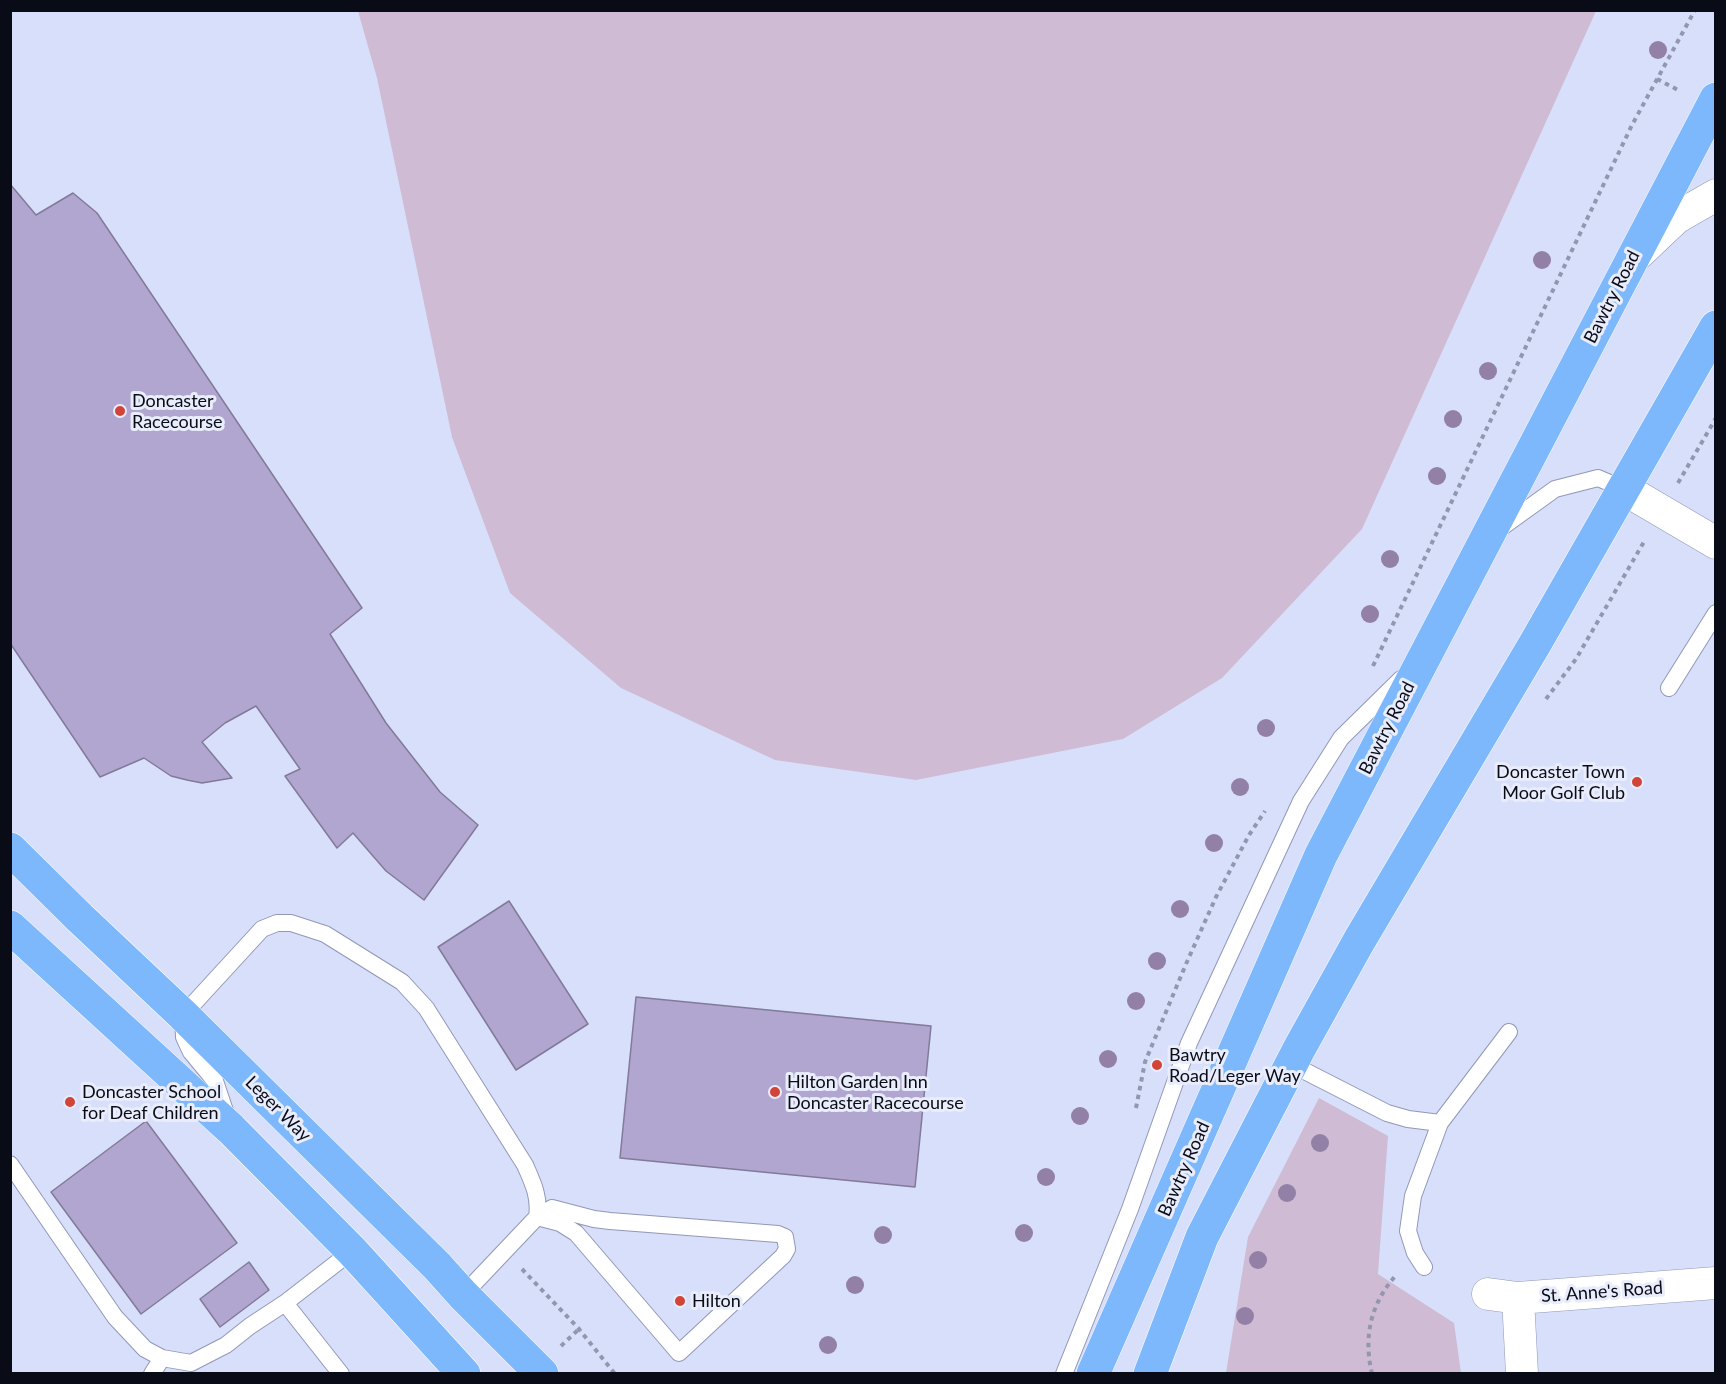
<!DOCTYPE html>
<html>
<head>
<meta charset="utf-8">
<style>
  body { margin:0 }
  #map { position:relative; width:1726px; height:1384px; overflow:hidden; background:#d8dffb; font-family:Lato,sans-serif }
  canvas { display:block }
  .frame { position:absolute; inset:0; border:12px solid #090b16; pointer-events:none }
</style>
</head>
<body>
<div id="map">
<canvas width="1726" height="1384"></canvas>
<div class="frame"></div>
</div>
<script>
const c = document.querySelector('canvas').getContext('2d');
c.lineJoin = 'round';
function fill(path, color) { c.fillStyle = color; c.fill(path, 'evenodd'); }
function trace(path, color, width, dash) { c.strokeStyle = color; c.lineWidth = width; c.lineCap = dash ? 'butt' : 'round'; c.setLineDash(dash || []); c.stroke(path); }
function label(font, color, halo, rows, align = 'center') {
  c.font = font + ' Lato,sans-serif'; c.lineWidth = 6; c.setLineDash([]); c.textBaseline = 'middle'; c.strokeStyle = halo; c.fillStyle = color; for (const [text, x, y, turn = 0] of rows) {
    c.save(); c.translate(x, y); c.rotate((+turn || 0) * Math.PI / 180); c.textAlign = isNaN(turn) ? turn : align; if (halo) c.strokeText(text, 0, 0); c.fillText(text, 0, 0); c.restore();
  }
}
fill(new Path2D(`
  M358,11v-1l1238,1 -234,518 -140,149 -99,61 -207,41 -141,-20 -154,-72 -111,-95 -58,-156 -75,-359z
  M1319,1098l69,38 -10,138 76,49 7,50h-235l22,-136z`), '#cfbbd3');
const building = new Path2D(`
  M10,184l26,31 37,-22 24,20 265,395 -32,26 56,89 54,69 38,33 -54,75 -38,-29 -33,-38 -16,15 -52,-72 15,-7 -44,-63 -31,17 -23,19 30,36 -30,5 -15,-3 -16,-4 -27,-18 -44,19 -90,-134z
  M509,901l79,123 -72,46 -78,-123z
  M636,997l295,29 -16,161 -295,-29z
  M146,1121l91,122 -96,71 -90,-122z
  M249,1262l20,28 -49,37 -20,-28z`);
fill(building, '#b1a6d0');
trace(building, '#827a99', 1.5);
const service = new Path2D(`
  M1498,530l57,-41 43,-11 26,11
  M1669,688l47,-75
  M1291,1064l96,49 21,6 32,4
  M227,1117l-12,-36 -24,-29 -7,-15 -1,-22 79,-86 15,-6h14l34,11 77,48 24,26 99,157c8,18 15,32 12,52
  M10,1164l105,153 30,32 17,9 29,5 35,-18 24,-19 35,-23 67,-52
  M1424,1267l-9,-14 -7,-22 5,-35 27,-73 69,-91
  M463,1295l74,-78 15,-9 42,11 16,2 168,13 7,3 2,12 -4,7 -104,97 -103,-120 -16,-10 -23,-6
  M285,1303l56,71
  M152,1374l10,-16
  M1064,1374l66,-165 59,-166 112,-242 40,-63 60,-59`);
const minor = new Path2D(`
  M1639,253l37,-35 40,-23
  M1624,489l92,54
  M1488,1294l30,4 198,-15
  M1518,1298l4,76`);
const trunk = new Path2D(`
  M10,849l70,69 103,97 254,251 26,29 79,79
  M10,927l221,202 121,122 112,123
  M1093,1374l228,-519 395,-756
  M1150,1374l52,-137 97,-188 60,-108 177,-299 180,-315`);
trace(service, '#9198b8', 18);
trace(minor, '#9198b8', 33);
trace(trunk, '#fff', 34);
trace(new Path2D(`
  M1657,79l23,12
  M1678,483l38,-65
  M1373,666l259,-541 63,-115
  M1546,699l30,-40 69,-119
  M1136,1108l9,-46 41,-98 30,-67 33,-62 16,-24
  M522,1269l57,60 36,45
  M561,1346l18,-17
  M1372,1374c-9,-39 -1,-71 25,-100`), '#9297ad', 4, [4.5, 4.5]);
trace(service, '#fff', 16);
trace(minor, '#fff', 32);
trace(trunk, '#7cb8fb', 33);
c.fillStyle = '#9380a7';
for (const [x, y] of [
  [1658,50],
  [1542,260],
  [1488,371],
  [1453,419],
  [1437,476],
  [1390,559],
  [1370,614],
  [1266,728],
  [1240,787],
  [1214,843],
  [1180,909],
  [1157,961],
  [1136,1001],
  [1108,1059],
  [1080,1116],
  [1320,1143],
  [1046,1177],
  [1287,1193],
  [1024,1233],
  [883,1235],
  [1258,1260],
  [855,1285],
  [1245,1316],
  [828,1345]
]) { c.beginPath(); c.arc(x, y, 9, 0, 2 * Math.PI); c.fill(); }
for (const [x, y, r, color] of [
  [120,411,6,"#d24437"],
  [1637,782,6,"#d24437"],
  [1157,1065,6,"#d24437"],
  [775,1092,6,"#d24437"],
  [70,1102,6,"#d24437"],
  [680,1301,6,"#d24437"]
]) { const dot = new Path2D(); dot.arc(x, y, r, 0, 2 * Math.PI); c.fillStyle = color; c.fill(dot); trace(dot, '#e9edfb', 2); }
label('18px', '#090b16', '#e9edfb', [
  ["Bawtry Road",1612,297,-63],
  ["Bawtry Road",1387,728,-63],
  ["Leger Way",278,1109,45],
  ["Bawtry Road",1184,1169,-66],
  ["St. Anne's Road",1602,1292,-4]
]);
label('18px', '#090b16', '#e9edfb', [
  ["Doncaster",132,401],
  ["Racecourse",132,422],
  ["Doncaster Town",1625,772,"right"],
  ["Moor Golf Club",1625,793,"right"],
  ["Bawtry",1169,1055],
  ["Road/Leger Way",1169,1076],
  ["Hilton Garden Inn",787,1082],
  ["Doncaster Racecourse",787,1103],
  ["Doncaster School",82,1092],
  ["for Deaf Children",82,1113],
  ["Hilton",692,1301]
], 'left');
</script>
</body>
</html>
